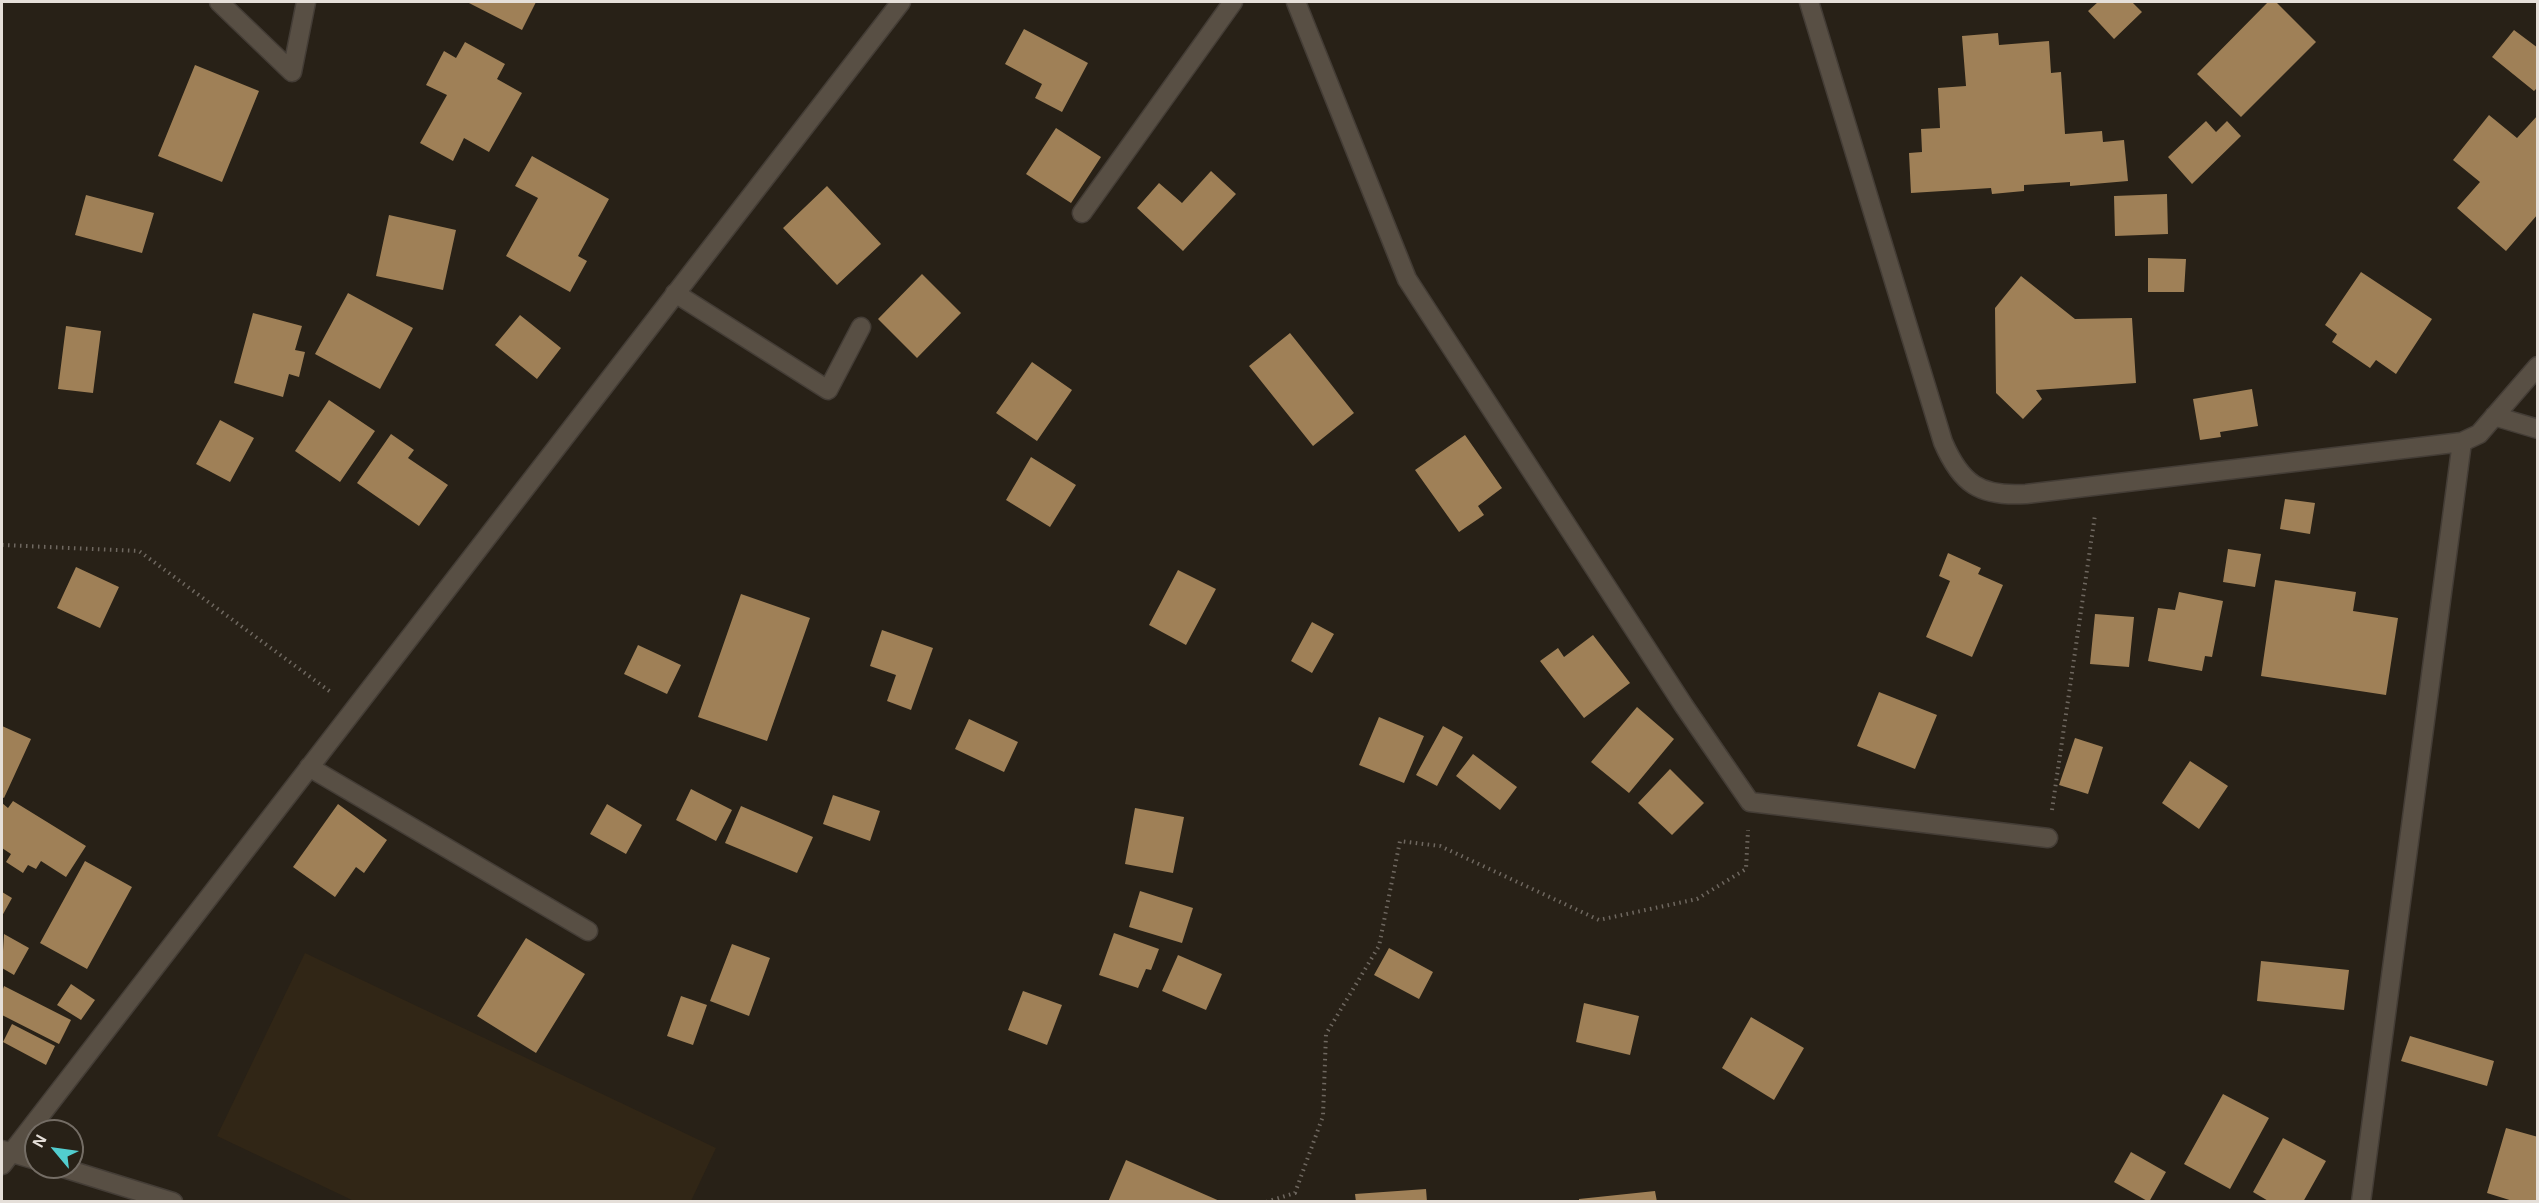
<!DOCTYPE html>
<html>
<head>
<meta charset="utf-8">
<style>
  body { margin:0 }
  #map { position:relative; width:2539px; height:1203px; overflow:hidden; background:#282117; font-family:Helvetica,sans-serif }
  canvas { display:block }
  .frame { position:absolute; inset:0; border:3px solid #e5dfd9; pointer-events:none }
  .north { position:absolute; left:24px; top:1119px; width:60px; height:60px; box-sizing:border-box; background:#282117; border:2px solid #746d65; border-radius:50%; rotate:299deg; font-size:16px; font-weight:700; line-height:24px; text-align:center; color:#e5dfd9 }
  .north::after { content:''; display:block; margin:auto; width:21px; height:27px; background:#52cdcf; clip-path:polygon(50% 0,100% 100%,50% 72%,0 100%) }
</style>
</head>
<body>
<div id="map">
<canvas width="2539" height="1203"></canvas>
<div class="frame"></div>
<div class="north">N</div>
</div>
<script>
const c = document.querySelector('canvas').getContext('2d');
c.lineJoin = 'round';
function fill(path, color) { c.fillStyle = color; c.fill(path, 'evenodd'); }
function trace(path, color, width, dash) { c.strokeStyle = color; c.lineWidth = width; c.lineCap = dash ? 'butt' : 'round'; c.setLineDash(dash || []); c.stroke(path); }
fill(new Path2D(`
  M305,953l411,195 -25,53h-337l-137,-65z`), '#312616');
fill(new Path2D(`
  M467,2h69l-14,28z
  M2098,2h34l10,10 -28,27 -26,-28z
  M2268,2h8l40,40 -75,75 -44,-43z
  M1024,29l64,34 -26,49 -27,-14 7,-14 -37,-20z
  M2514,30l24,18v39l-4,4 -42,-34z
  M1998,33l1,12 50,-4 2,32 10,-1 4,62 37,-3 1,11 21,-2 4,41 -58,5v-4l-46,3v6l-32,3 -1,-6 -80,5 -2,-40 13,-1 -1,-23 19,-1 -2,-40 28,-2 -4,-50z
  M465,42l40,22 -8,15 25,14 -33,59 -25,-14 -11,23 -33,-18 27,-48 -21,-10 18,-34 12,7z
  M195,65l64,26 -37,91 -64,-26z
  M2489,115l28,23 21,-23v99l-32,37 -49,-43 23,-26 -27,-22z
  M2206,121l10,11 11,-11 14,15 -49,48 -24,-27z
  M1056,128l45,29 -30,46 -45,-29z
  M532,156l77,43 -31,57 9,5 -17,31 -64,-36 32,-58 -23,-12z
  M1211,171l25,23 -53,57 -46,-43 22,-25 23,20z
  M827,186l54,58 -44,41 -54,-57z
  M2167,194l1,40 -53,2 -1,-40z
  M86,195l68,18 -12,40 -67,-18z
  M389,215l67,15 -13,60 -67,-14z
  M2148,258l38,1 -2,33h-36z
  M2361,272l71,47 -36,55 -20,-14 -6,8 -38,-26 5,-8 -12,-9z
  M922,274l39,39 -44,45 -39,-39z
  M2021,276l54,43 57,-1 4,65 -100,7 6,9 -19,20 -27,-26 -1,-85z
  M348,293l65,35 -33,61 -65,-35z
  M253,313l49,13 -7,24 10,2 -6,25 -10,-3 -6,23 -49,-14z
  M520,315l41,33 -24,31 -42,-34z
  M66,326l35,5 -8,62 -35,-4z
  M1290,333l64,80 -41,33 -64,-80z
  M1032,362l40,28 -35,51 -41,-28z
  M2252,389l6,37 -38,6 1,5 -21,3 -7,-41z
  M329,400l46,31 -35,51 -45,-31z
  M220,420l34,18 -24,44 -34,-18z
  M391,434l23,16 -6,8 40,27 -29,41 -62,-43z
  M1465,435l37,53 -24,18 6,9 -25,17 -44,-62z
  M1031,457l45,28 -26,42 -44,-27z
  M2285,499l30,4 -5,31 -30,-5z
  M2228,549l33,5 -6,33 -32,-5z
  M1948,553l33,15 -3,6 25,11 -31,72 -46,-20 24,-56 -11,-5z
  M76,567l43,20 -19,41 -43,-20z
  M1178,570l38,19 -30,56 -37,-20z
  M2275,580l81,12 -3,19 45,7 -12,77 -125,-19z
  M2179,592l44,9 -11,56 -7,-1 -3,15 -54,-10 10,-53 17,2z
  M741,594l69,24 -43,123 -69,-24z
  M2095,614l39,3 -5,50 -39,-3z
  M1312,622l22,12 -22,39 -21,-12z
  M882,630l51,18 -22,62 -24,-9 9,-26 -26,-9z
  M1593,635l37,48 -46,35 -44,-57 18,-13 6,9z
  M638,645l43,20 -14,29 -43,-20z
  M1879,692l58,23 -22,54 -58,-23z
  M1637,707l37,32 -45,54 -38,-31z
  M1379,717l45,19 -20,47 -45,-18z
  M969,719l49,23 -14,30 -49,-23z
  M2,726l29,13 -27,59 -2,-1z
  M1443,726l20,11 -26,49 -21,-11z
  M2075,738l28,9 -15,47 -29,-9z
  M1473,754l44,33 -17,23 -44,-34z
  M2190,761l38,25 -29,43 -37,-26z
  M1670,769l34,34 -32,32 -34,-32z
  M691,789l41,21 -16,31 -40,-21z
  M833,795l47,16 -10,30 -47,-17z
  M13,801l73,45 -20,31 -25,-16 -5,8 -8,-4 -5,8 -17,-11 5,-8 -9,-6v-45l6,5z
  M338,804l49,36 -23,33 -8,-6 -21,30 -42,-30z
  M607,804l35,21 -16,29 -36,-20z
  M741,806l72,31 -16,36 -72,-30z
  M1135,808l49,9 -11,56 -48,-9z
  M85,861l47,26 -45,82 -47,-26z
  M1140,891l53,17 -11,35 -53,-16z
  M2,892l10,6 -10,18z
  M1114,933l45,16 -8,21 -5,-1 -8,19 -39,-13z
  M4,934l25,14 -15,27 -12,-7z
  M526,938l59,36 -49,79 -59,-37z
  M732,944l38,14 -21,58 -39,-15z
  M1389,948l44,24 -14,27 -45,-24z
  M1178,955l44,19 -16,36 -44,-19z
  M2261,961l88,9 -5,40 -87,-9z
  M71,984l24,16 -14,20 -24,-15z
  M4,986l67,34 -12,24 -57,-29v-23z
  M1023,991l39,14 -15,40 -39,-15z
  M681,996l26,9 -14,40 -26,-9z
  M1584,1003l55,13 -9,39 -54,-13z
  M1751,1017l53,31 -30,52 -52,-32z
  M12,1024l43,22 -9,19 -43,-23z
  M2410,1036l84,25 -7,25 -86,-25z
  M2223,1094l46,24 -39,71 -46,-25z
  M2506,1128l32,9v65h-22l-29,-9z
  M2283,1138l43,23 -23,41h-33l-17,-10z
  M2131,1152l35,20 -17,30 -35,-20z
  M1126,1160l96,42h-114z
  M1426,1189l1,13h-71l-1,-8z
  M1655,1191l2,11h-78v-3z`), '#9f8057');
const minor = new Path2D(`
  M219,2l73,70 14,-70
  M1296,2l111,277 277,427 66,96 298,36
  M1809,2l134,440c18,42 37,55 83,52l436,-52
  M1082,213l151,-211
  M675,293l153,97 33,-63
  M2494,416l44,13
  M309,767l279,164
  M2,1150l34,10
  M2,1165l899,-1163
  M60,1167l113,35
  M2361,1202l101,-760 17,-8 59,-68`);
trace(minor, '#443d36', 21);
trace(new Path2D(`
  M2,545l137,6 193,142
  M2052,810l43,-295
  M1266,1202l29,-9 28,-77 3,-82 53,-88 21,-105 40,5 159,74 98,-21 49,-30 2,-39`), '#6f6860', 4, [1.5, 4.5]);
trace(minor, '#584f44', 18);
</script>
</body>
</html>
